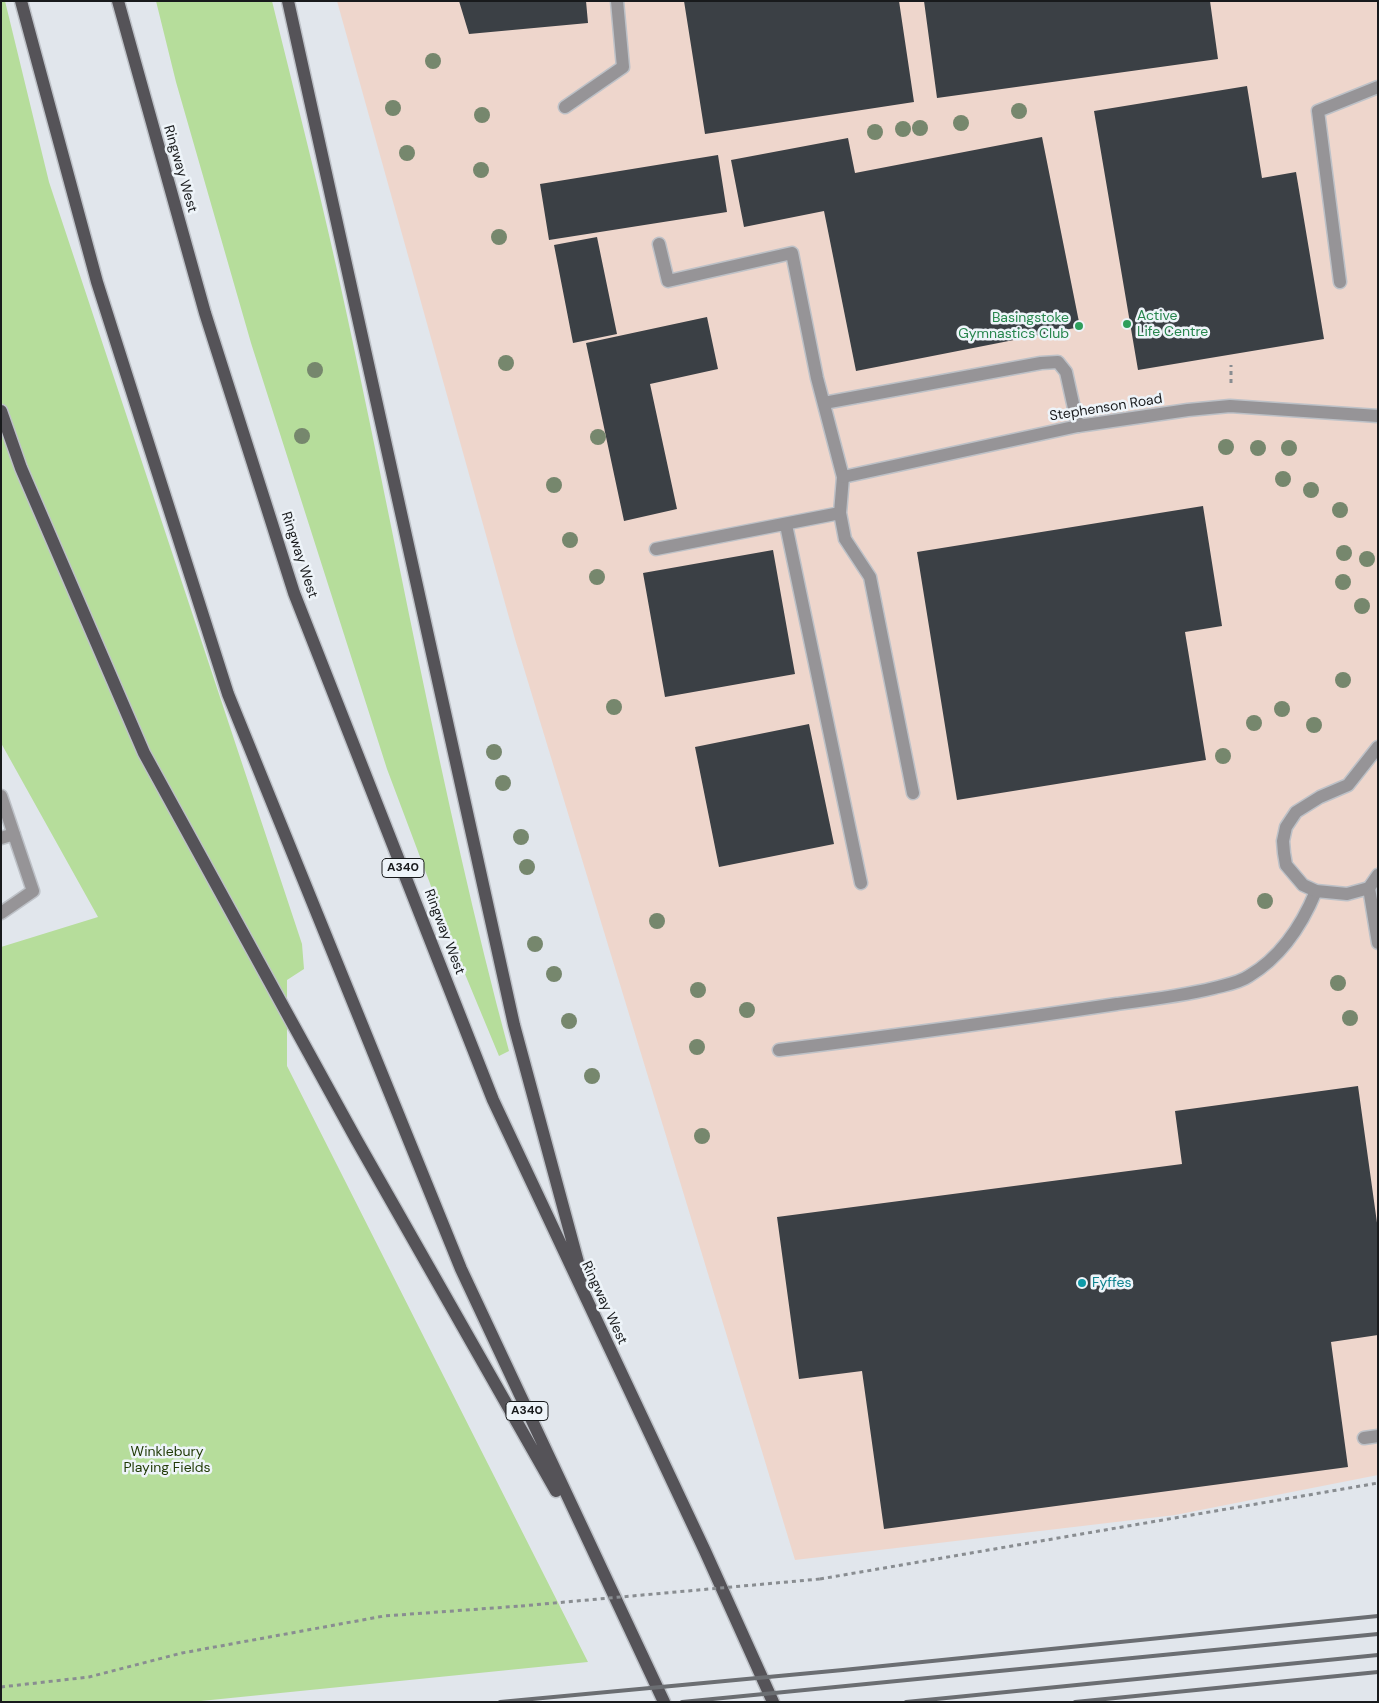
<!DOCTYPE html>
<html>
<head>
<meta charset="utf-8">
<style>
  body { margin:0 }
  #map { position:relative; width:1379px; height:1703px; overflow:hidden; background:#e1e6ec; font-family:"DM Sans",sans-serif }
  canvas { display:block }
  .frame { position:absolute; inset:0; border:2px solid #181a1c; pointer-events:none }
</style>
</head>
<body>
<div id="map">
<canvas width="1379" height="1703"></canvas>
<div class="frame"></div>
</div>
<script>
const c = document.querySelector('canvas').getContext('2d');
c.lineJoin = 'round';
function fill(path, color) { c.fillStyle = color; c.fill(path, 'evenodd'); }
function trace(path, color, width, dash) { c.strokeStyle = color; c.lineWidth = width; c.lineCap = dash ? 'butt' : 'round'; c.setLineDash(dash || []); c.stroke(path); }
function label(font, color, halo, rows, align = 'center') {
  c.font = font + ' "DM Sans",sans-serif'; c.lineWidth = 5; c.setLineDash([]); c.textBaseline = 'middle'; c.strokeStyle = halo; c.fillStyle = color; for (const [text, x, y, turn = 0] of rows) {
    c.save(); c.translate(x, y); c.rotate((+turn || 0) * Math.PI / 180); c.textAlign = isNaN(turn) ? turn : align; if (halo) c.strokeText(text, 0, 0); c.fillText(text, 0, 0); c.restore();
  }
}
fill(new Path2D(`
  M337,1h1041v1474l-203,40 -380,45 -280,-921z`), '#eed6cc');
fill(new Path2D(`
  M1,1h4l44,181 253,762 2,25 -17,11v86l301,596 -397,40h-190v-755l97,-30 -97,-174z
  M156,1h116c22,90 45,179 65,269 58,260 103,524 172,781l-10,5 -44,-106 -68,-181 -136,-426 -75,-261z`), '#b6dd9b');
fill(new Path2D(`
  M459,1h127l2,22 -119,11z
  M684,1h215l15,101 -209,32z
  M924,1h286l8,58 -281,39z
  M1247,86l15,92 34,-6 28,167 -186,31 -44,-259z
  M1042,137l38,190 -224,44 -32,-160 -80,16 -13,-67 117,-22 7,35z
  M718,155l9,57 -178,28 -9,-56z
  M597,237l20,97 -44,9 -19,-98z
  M707,317l11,52 -68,15 27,125 -53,12 -38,-178z
  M1203,506l19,120 -37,6 21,128 -249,40 -40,-248z
  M773,550l22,124 -130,23 -22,-124z
  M809,724l25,120 -115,23 -24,-120z
  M1358,1086l20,144v105l-47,7 17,125 -464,62 -22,-158 -63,8 -22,-162 405,-53 -7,-53z`), '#3b4045');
const lane = new Path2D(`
  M565,107l58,-40 -6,-66
  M659,244l9,37 124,-28 25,125 26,99 -3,36 5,26 25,38 43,216
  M1340,282l-22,-171 60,-24
  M824,403l217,-40 17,-1 8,10 12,54
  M786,525l75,358
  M656,549l184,-36
  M1,796l32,95 -32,22
  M1,838l13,-4
  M1369,888l9,55
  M779,1050c113,-14 225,-29 338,-46 32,-4 65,-8 97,-16 11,-3 25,-5 35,-12 32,-19 53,-51 67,-85
  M1364,1438l14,-2`);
const street = new Path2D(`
  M843,477l235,-51 110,-16 42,-4 148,10
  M1378,747l-30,38 -28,12 -24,15 -10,15 -3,14 1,12 2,12 17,20 13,6 31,3 22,-6 9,-13`);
const primary = new Path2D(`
  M21,1l76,281 131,412 233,575 203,433
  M118,1l87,312 89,280 199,507 212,451 68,151
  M288,1l226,1024 68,252
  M1,411l20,57 123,285 212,386 200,352`);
trace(lane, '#bdc1c7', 15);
trace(street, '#bdc1c7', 15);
trace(primary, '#bdc1c7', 15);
trace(new Path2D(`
  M1231,383v-18
  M820,1579l558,-96
  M1,1687l88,-10 93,-24 202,-37 137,-10`), '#898d91', 3, [4, 4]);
trace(lane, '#969497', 12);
trace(street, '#969497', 12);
trace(primary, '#555358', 12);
trace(new Path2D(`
  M500,1702l343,-32 535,-54
  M682,1702l696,-68
  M906,1702l472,-47
  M1075,1702l303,-30`), '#6b6e72', 4);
trace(new Path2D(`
  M521,1606l299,-27`), '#898d91', 3, [4, 4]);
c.fillStyle = '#76876d';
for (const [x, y] of [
  [433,61],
  [393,108],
  [1019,111],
  [482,115],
  [961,123],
  [920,128],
  [903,129],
  [875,132],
  [407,153],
  [481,170],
  [499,237],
  [506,363],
  [315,370],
  [302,436],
  [598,437],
  [1226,447],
  [1258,448],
  [1289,448],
  [1283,479],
  [554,485],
  [1311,490],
  [1340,510],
  [570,540],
  [1344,553],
  [1367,559],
  [597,577],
  [1343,582],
  [1362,606],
  [1343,680],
  [614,707],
  [1282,709],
  [1254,723],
  [1314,725],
  [494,752],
  [1223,756],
  [503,783],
  [521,837],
  [527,867],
  [1265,901],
  [657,921],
  [535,944],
  [554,974],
  [1338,983],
  [698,990],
  [747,1010],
  [1350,1018],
  [569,1021],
  [697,1047],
  [592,1076],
  [702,1136]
]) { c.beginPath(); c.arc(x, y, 8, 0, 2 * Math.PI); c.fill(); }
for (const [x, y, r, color] of [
  [1127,324,5,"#2e9e5b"],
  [1079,326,5,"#2e9e5b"],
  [1082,1283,5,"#0f9aa8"]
]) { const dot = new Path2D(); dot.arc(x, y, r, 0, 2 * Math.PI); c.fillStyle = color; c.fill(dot); trace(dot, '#eef4f9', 2); }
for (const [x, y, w] of [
  [403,868,42],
  [527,1411,42]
]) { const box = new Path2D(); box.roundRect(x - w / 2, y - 9.5, w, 19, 4); c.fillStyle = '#eef4f9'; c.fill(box); trace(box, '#181a1c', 1); }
label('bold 12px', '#181a1c', null, [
  ["A340",403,868],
  ["A340",527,1411]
]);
label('14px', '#181a1c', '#eef4f9', [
  ["Ringway West",180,169,74],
  ["Stephenson Road",1106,408,-9],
  ["Ringway West",299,555,72],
  ["Ringway West",444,932,69],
  ["Ringway West",604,1303,65]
]);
label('14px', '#27864d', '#eef4f9', [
  ["Active",1137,316],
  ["Life Centre",1137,332],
  ["Basingstoke",1069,318,"right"],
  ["Gymnastics Club",1069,334,"right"]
], 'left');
label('14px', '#0d838f', '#eef4f9', [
  ["Fyffes",1092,1283]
], 'left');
label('14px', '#1f3905', '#eef4f9', [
  ["Winklebury",167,1452],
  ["Playing Fields",167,1468]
]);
</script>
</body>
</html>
